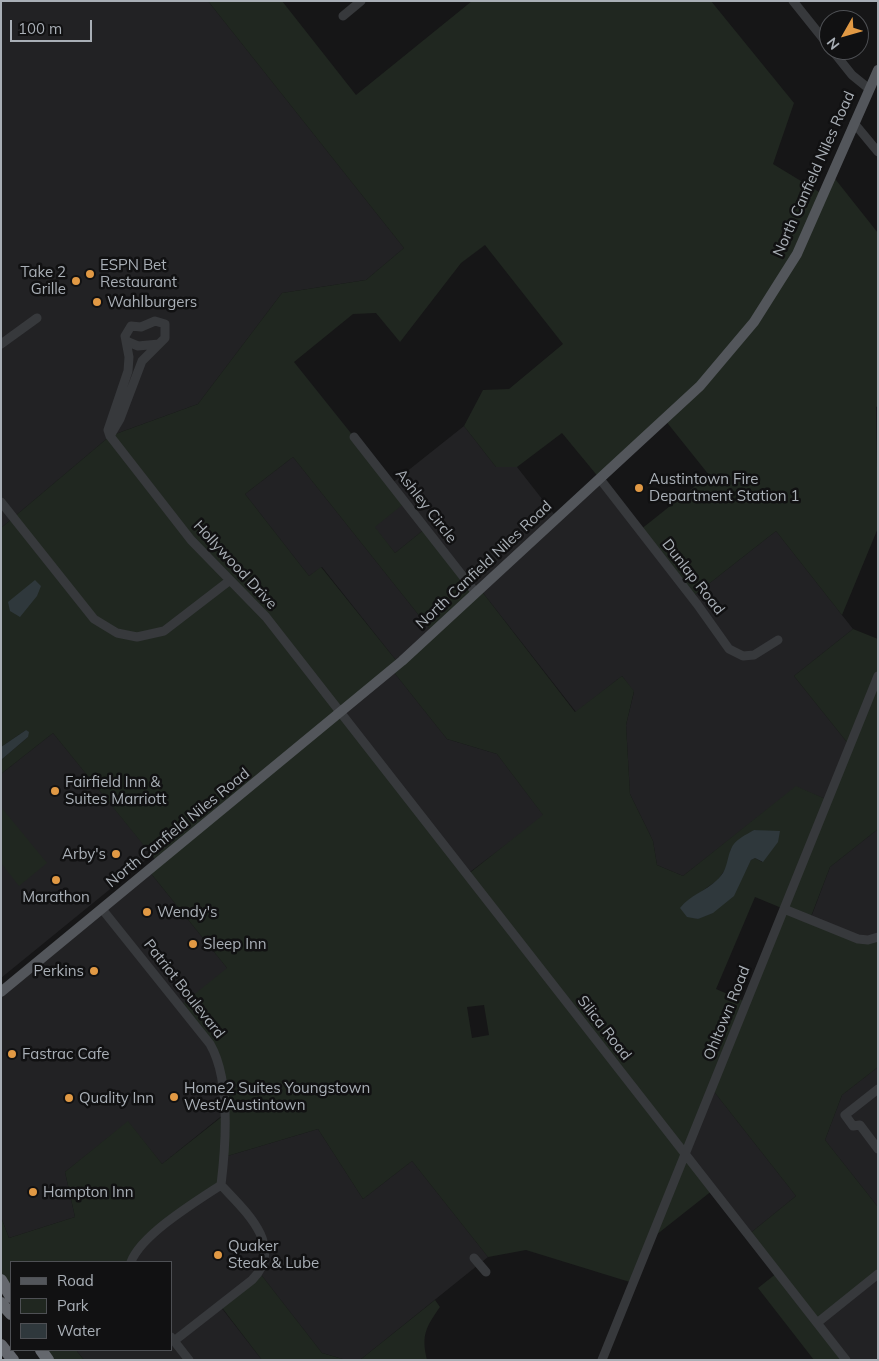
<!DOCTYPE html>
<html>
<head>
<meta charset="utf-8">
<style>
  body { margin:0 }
  #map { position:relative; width:879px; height:1361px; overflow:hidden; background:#161617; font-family:Mulish,sans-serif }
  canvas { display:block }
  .frame { position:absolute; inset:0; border:2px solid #a9afb6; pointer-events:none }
  .legend { position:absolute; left:10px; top:1261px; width:162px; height:90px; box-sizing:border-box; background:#111112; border:1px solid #4e5054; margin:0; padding:6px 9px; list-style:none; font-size:15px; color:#a9afb6 }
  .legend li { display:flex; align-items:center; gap:10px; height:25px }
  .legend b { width:25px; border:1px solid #4e5054 }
  .north { position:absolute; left:819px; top:10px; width:50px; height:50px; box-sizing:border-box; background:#111112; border:1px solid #4e5054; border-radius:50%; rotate:232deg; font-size:14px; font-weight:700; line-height:20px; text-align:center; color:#a9afb6 }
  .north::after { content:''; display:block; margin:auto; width:18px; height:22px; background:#e19944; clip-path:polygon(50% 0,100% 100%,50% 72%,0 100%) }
  .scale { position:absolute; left:10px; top:20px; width:82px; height:22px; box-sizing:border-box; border:2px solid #a9afb6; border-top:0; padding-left:6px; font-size:15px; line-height:18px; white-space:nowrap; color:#a9afb6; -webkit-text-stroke:4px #111112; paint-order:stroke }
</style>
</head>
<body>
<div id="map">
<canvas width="879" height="1361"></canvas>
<div class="frame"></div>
<ul class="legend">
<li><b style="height:6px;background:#53565b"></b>Road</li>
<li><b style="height:14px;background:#202720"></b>Park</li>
<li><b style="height:14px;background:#2f383c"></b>Water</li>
</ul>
<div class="north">N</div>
<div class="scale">100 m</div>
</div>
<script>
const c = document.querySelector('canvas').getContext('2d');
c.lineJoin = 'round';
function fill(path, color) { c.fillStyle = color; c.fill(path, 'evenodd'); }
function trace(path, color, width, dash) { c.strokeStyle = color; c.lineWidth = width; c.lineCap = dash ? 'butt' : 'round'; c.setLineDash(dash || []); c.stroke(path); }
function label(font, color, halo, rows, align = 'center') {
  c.font = font + ' Mulish,sans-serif'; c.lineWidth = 5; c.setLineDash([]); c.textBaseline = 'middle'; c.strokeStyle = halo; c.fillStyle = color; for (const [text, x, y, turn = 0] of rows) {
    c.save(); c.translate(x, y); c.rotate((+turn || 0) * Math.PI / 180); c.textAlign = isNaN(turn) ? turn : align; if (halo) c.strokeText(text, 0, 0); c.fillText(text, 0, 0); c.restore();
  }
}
fill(new Path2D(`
  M1,1h207l196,247 -38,32 -84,13 -84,111 -88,32 -109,92z
  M464,426l32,41h21l40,51 43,-39 92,118 84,-66 77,98 -59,47 56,70 -22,54 -32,-13 -113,89 -26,-11 -4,-24 -23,-47 -4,-69 8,-33 -12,-16 -46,36 -96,-123 -4,4 -50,-65 -31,25 -21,-26 31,-25 -14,-18z
  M293,457l140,176 -34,31 -77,-97 -13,9 -64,-82z
  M392,670l55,69 50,15 47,62 -78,59 -125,-162z
  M53,733l99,122 -151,123v-204z
  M878,829v108l-10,3 -58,-20 20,-53z
  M149,871l78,97 -11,86 8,60 -62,50 -34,-42 -63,50 10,45 -66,21 -8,-21v-225z
  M878,1067v140l-53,-67 17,-45z
  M712,1089l84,107 -48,39 -63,-80z
  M318,1129l45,70 49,-38 76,96 -128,103h-14l-24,-7 -63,-81 -39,34 42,54h-178l-8,-10h95v-88h-40l93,-105z
  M878,1274v86h-32l-29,-37z`), '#222224');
fill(new Path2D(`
  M208,1h74l74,94 116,-94h239l83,102 -21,61 51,31 8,-20 46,58v173l-2,1 2,121 -36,87 -66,-84 -84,66 -52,-67 69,-55 -44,-55 -65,59 -38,-46 -45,34h-21l-32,-41 19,-36 26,-1 54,-45 -78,-99 -24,18 -61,79 -24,-29 -23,1 -59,48 112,140 -31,25 20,26 31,-25 49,65 5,-4 95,123 47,-36 12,15 -8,34 4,69 23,47 4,24 26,11 113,-90 32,14 22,-54 -56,-70 59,-47 25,10v190l-48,38 -20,52 48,20 20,-2v130l-36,28 -17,45 53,67v67l-61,49 29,37h-32l-56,-72 19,-15 -29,-38 48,-39 -84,-107 -27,66 28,35 -62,49 -18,44 -107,-33 -38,7 -76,-96 -49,38 -45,-70 -94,28 -3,28 -78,58 -12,19h-120v35l-10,-17v-63l8,21 66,-21 -10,-45 63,-51 34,43 62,-49 -3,-48 -41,-61 47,-38 -78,-97 9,-8 -105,-130 -52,41v-14l27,-23 -2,-7 -25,17v-219l109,-92 88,-32 84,-111 84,-13 38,-32zM293,457l140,176 -34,31 -78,-97 -12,9 -64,-82zM392,670l55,69 50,15 46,61 -76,60 -126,-162zM754,830l15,2 -7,30 -7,-4 -4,2 -9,17 -44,42 -6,-3 10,-25 16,-11 10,-15 3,-16zM755,897l29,12 -38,93 -30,-13zM484,1005l5,30 -17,3 -5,-31z
  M1,807l46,56 -28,23 -18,-23z
  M259,1272l63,81 24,7h-84l-42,-55z
  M435,1300l5,7c-14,20 -19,28 -13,53h-67z
  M40,1350h36l8,10h-36z`), '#202720');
fill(new Path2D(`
  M35,580l6,6 -4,10 -17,21 -10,-6 -2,-9z
  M26,730l3,2 -1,5 -27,23v-13z
  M754,830l26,1 -2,11 -15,20 -8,-4 -4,2 -17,36 -21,17 -15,6 -11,-2 -7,-9c10,-13 26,-17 37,-28 11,-10 9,-19 14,-31 4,-10 15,-14 23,-19z`), '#2f383c');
trace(new Path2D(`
  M793,1l36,45
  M343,16l18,-15
  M832,50l20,25 16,13
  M854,123l24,29
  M155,321l10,3v14l-23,23 -22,58 -10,17 -2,-6 20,-59 1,-14 -4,-21 6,-10 10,1z
  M126,341l12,5 21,-2
  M1,344l36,-26
  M110,436l81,104 75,77 580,743
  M354,437l122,156
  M600,479l97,125 32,45 14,7 11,-1 24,-15
  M1,502l93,117 23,14 20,4 27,-6 65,-50
  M102,909l108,135c21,36 16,100 11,141
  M784,909l74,30 10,1 10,-3
  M878,1089l-33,26 8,11 7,-1 18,24
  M474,1258l12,14
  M131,1262c10,-27 64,-60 90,-77
  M817,1323l61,-49
  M171,1337l18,23
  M174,1341l78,-61c34,-34 -8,-70 -31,-95
  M602,1360l276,-684`), '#37393c', 9);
trace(new Path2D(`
  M1,992l401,-331 298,-275 54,-64 43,-68 81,-184`), '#53565b', 10);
trace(new Path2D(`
  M1,1280l10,17
  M1,1303l10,11
  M1,1345l12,15
  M41,1350l7,10`), '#64676d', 12);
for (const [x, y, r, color] of [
  [90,274,5,"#e19944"],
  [76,281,5,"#e19944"],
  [97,302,5,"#e19944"],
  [639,488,5,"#e19944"],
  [55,791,5,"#e19944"],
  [116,854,5,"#e19944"],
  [56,880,5,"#e19944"],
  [147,912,5,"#e19944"],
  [193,944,5,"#e19944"],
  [94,971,5,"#e19944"],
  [12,1054,5,"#e19944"],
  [174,1097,5,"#e19944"],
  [69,1098,5,"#e19944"],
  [33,1192,5,"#e19944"],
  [218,1255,5,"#e19944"]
]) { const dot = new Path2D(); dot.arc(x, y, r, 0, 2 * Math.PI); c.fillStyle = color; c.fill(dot); trace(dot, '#111112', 2); }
label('15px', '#a9afb6', '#111112', [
  ["North Canfield Niles Road",814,174,-66],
  ["Ashley Circle",426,506,52],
  ["Hollywood Drive",235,565,47],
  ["North Canfield Niles Road",484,565,-43],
  ["Dunlap Road",693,577,52],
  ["North Canfield Niles Road",178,828,-39],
  ["Patriot Boulevard",184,989,52],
  ["Ohltown Road",727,1013,-68],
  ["Silica Road",604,1028,52]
]);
label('15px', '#a9afb6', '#111112', [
  ["ESPN Bet",100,265],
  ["Restaurant",100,282],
  ["Take 2",66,272,"right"],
  ["Grille",66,289,"right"],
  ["Wahlburgers",107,302],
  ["Austintown Fire",649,479],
  ["Department Station 1",649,496],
  ["Fairfield Inn &",65,782],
  ["Suites Marriott",65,799],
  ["Arby's",106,854,"right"],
  ["Marathon",56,897,"center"],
  ["Wendy's",157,912],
  ["Sleep Inn",203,944],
  ["Perkins",84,971,"right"],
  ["Fastrac Cafe",22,1054],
  ["Home2 Suites Youngstown",184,1088],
  ["West/Austintown",184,1105],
  ["Quality Inn",79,1098],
  ["Hampton Inn",43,1192],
  ["Quaker",228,1246],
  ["Steak & Lube",228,1263]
], 'left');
</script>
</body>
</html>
